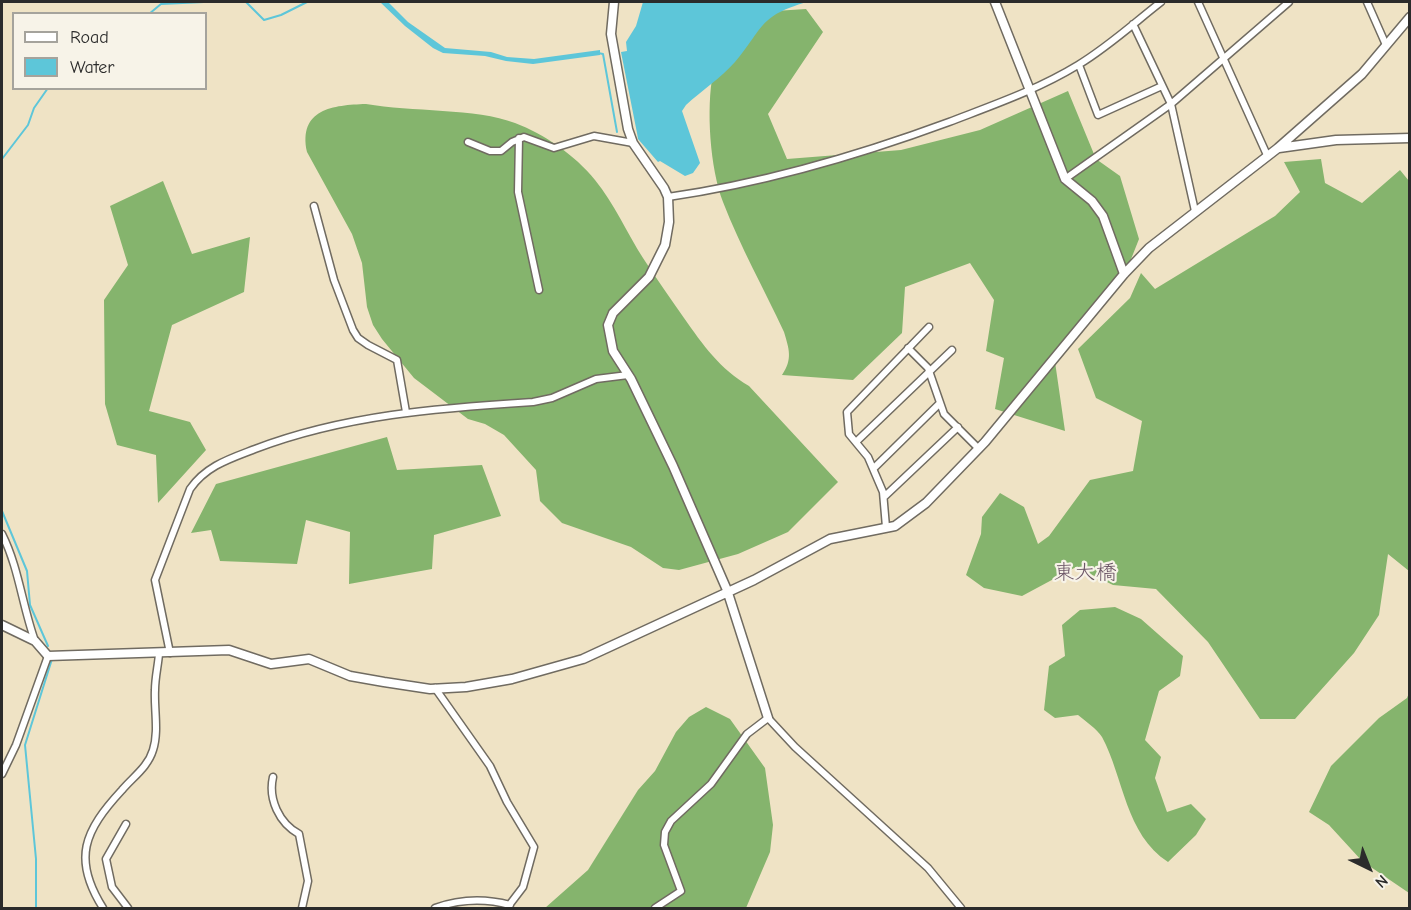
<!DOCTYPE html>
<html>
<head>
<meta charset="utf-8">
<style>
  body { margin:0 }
  #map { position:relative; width:1411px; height:910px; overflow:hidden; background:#efe3c5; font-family:"Comic Neue",sans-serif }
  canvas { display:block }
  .frame { position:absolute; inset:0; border:3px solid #2b2b2b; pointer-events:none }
  .legend { position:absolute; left:12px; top:12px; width:195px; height:78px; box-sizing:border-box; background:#f7f3e8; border:2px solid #a5a39c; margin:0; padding:8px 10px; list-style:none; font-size:18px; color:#2b2b2b }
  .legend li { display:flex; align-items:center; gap:12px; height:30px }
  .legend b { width:30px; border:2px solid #a5a39c }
  .north { position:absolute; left:1339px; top:838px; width:60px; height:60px; -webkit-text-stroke:4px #f7f3e8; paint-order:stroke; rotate:137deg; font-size:16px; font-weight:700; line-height:24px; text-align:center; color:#2b2b2b }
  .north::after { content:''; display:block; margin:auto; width:21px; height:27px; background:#2b2b2b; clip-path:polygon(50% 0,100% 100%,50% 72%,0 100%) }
</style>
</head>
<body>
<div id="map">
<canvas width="1411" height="910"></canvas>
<div class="frame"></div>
<ul class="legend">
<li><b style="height:8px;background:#fff"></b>Road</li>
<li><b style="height:16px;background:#5dc6d9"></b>Water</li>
</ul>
<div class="north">N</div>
</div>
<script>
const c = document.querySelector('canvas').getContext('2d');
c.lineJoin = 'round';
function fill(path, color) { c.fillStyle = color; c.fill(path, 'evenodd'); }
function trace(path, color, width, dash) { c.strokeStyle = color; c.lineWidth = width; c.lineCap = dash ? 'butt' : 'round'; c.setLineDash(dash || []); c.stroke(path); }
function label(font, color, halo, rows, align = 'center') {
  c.font = font + ' "Comic Neue","Klee One",sans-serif'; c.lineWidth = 4.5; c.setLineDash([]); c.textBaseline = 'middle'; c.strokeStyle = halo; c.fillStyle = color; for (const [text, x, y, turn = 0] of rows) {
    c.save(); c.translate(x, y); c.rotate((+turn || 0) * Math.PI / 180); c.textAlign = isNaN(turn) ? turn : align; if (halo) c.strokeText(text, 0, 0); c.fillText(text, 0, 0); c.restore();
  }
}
fill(new Path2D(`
  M806,9l17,23 -55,82 19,45 114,-9 79,-20 88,-39 28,68 24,17 19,63 -19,48 -66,68 11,76 -70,-22 9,-51 -18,-7 8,-51 -24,-37 -65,24 -3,46 -49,47 -71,-5c11,-16 7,-26 2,-43 -20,-43 -44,-86 -61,-130 -13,-34 -17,-93 -10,-129l62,-62z
  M366,104c45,8 110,4 149,19 29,11 60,32 80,57 19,23 32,53 48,78 13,20 27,40 41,60 19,27 36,51 65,68l89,96 -50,50 -50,22 -59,16 -16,-2 -32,-21 -69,-24 -22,-22 -4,-31 -32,-35 -19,-11 -17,-5 -54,-41 -32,-39 -9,-14 -6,-18 -5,-44 -10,-29 -45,-82c-9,-43 26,-47 59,-48z
  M1321,159l4,24 37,20 38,-33 9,11v390l-21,-17 -9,61 -25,38 -59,66h-35l-52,-77 -52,-53 -43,-4 -37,-18 -54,29 -38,-8 -18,-13 15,-41 1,-17 18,-24 24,14 14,37 11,-8 41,-56 43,-9 9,-50 -46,-23 -18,-49 52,-51 11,-25 14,16 120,-73 25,-24 -16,-30z
  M163,181l29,73 58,-17 -6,55 -72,33 -23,86 41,11 16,28 -48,53 -2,-48 -39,-10 -12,-41 -1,-104 24,-35 -18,-59z
  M387,437l10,33 85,-5 19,51 -67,19 -2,34 -83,15 1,-52 -44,-12 -9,44 -77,-3 -9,-31 -20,3 25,-49z
  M1115,607l26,12 42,37 -3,20 -21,15 -14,49 16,17 -6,21 12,34 24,-8 15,15 -10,16 -28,27c-43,-28 -44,-84 -66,-125 -5,-8 -17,-16 -24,-22l-23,3 -11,-8 5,-44 16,-10 -3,-31 18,-15z
  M1409,693v200l-47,-32 -33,-36 -20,-13 22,-46 48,-48 28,-20z
  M706,707l24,12 35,49 8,57 -3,27 -24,56h-201l43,-38 50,-80 17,-19 21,-39 13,-15z`), '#85b46d');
fill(new Path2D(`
  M380,2h8l20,20 37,26 46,4 16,5 27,2 66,-9v5l-67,9 -27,-3 -21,-5 -42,-3 -10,-5 -28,-22z
  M643,2h164c-49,14 -43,26 -72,60 -14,16 -34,29 -49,43l-4,6 18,52 -7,10 -8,3 -25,-15 -2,1 -20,-23 -1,-6 -16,-81 6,-1 -1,-9 10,-16z`), '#5dc6d9');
trace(new Path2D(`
  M246,2l18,18 17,-5 26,-13
  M149,14l12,-10 43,-2
  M598,53l5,1 14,78
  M2,159l26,-34 6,-17 14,-20
  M2,511l25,60 3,34 18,41
  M36,908v-49l-11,-114 27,-86`), '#5dc6d9', 2);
const street = new Path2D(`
  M1198,2l69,153
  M1367,2l19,43
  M1133,24l38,80 24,107
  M1079,65l19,50 64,-29
  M519,138l-1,54 21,98
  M468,142l22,9h11l11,-9 12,-5 30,11 40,-12 39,7
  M1065,179l106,-75 118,-102
  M668,197c97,-14 189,-41 281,-75 44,-17 88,-32 129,-57 30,-18 56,-42 83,-63
  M314,206l20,74 19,50 5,8 10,7 29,15 9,52
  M908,348l20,20 16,46 35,35
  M857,441l95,-91
  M874,468l66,-65
  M884,497l74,-70
  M886,527l-3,-35 -15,-35 -19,-23 -2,-22 82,-85
  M2,534c17,34 20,71 33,107
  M170,653l-15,-73 35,-91c16,-23 39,-30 65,-40 89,-34 183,-41 278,-47l19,-4 44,-19 32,-4
  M435,688l55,78 17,36 27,45 -11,40 -16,21
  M2,774l14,-29 32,-89
  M273,777c-5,22 6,46 26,57l9,47 -6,27
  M126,824l-20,35 6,28 16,21
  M103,908c-31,-49 -19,-77 19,-118 11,-13 26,-23 31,-40 6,-19 1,-40 2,-60 0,-12 3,-24 4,-36
  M435,908c25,-9 49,-10 75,-3
  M655,908l26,-17 -17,-46 1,-13 6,-11 40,-37 36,-50 21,-16 27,29 133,121 33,40`);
const secondary = new Path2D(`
  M614,2l-3,32 17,95 5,14 31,45 4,9 1,25 -4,23 -16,32 -36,36 -5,12 5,26 18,28 42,87 54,124 41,128
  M995,2l70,177 27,22 11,15 21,58
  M1279,148l57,-8 74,-2
  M2,625l33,16 13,15 181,-6 42,14 38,-5 41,17 34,6 46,7 36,-2 46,-8 71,-20 171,-79 76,-41 65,-13 31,-23 59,-61 139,-168 25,-26 129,-100 84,-74 48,-57`);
trace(street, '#706b61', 9);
trace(secondary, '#706b61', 11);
trace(street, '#fff', 6);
trace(secondary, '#fff', 8);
label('21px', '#6c5667', '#f7f3e8', [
  ["東大橋",1085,573]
]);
</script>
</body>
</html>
